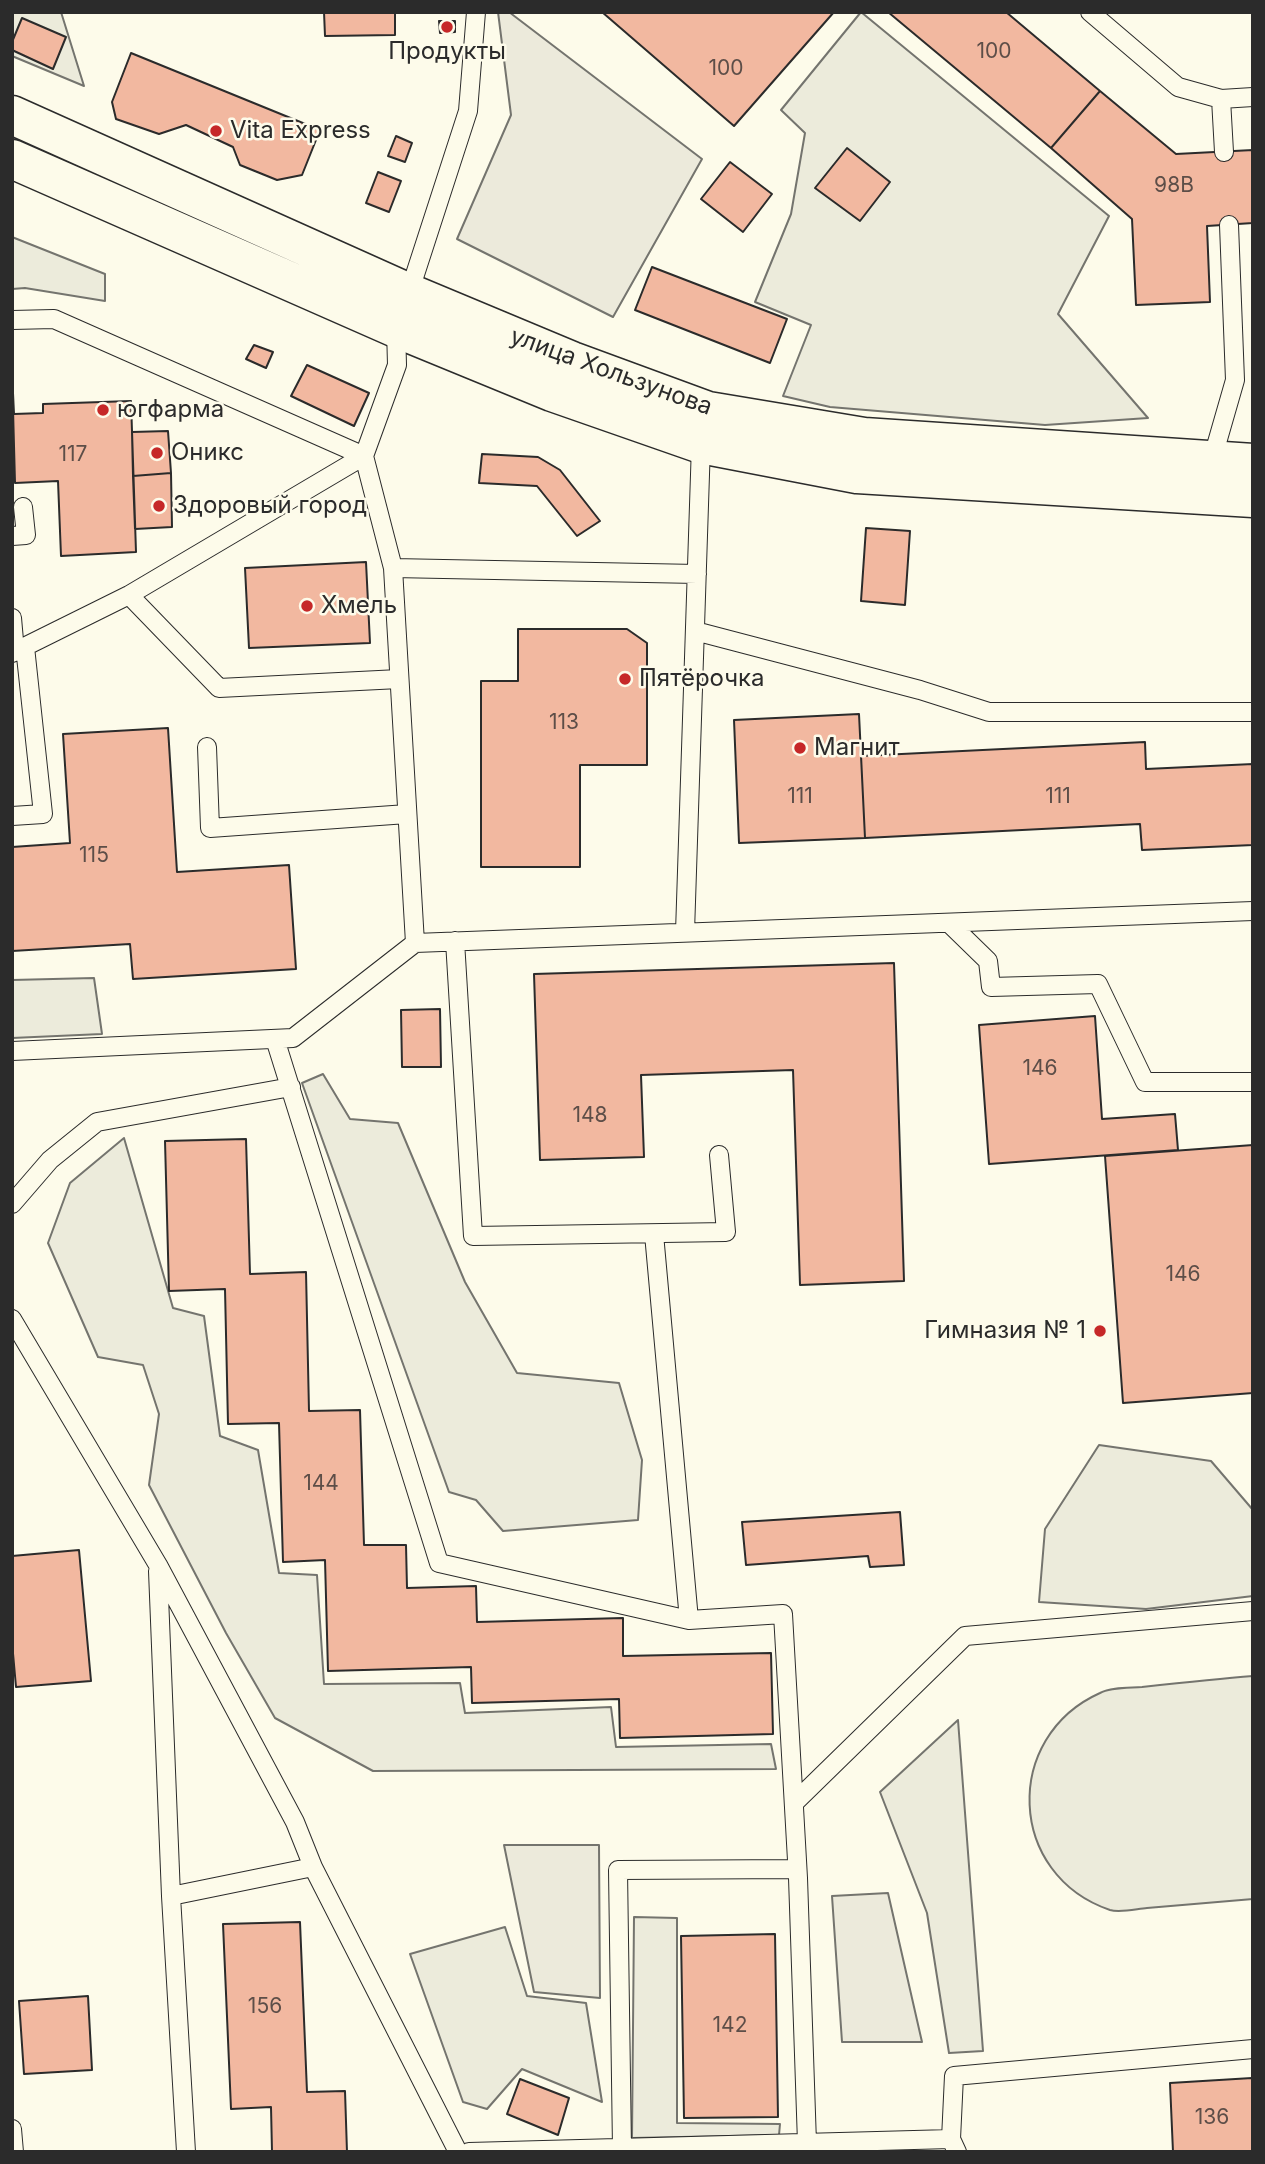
<!DOCTYPE html>
<html>
<head>
<meta charset="utf-8">
<style>
  body { margin:0 }
  #map { position:relative; width:1265px; height:2164px; overflow:hidden; background:#fdfbea; font-family:Inter,sans-serif }
  canvas { display:block }
  .frame { position:absolute; inset:0; border:14px solid #2b2b2b; pointer-events:none }
</style>
</head>
<body>
<div id="map">
<canvas width="1265" height="2164"></canvas>
<div class="frame"></div>
</div>
<script>
const c = document.querySelector('canvas').getContext('2d');
c.lineJoin = 'round';
function fill(path, color) { c.fillStyle = color; c.fill(path, 'evenodd'); }
function trace(path, color, width, dash) { c.strokeStyle = color; c.lineWidth = width; c.lineCap = dash ? 'butt' : 'round'; c.setLineDash(dash || []); c.stroke(path); }
function label(font, color, halo, rows, align = 'center') {
  c.font = font + ' Inter,sans-serif'; c.lineWidth = 5; c.setLineDash([]); c.textBaseline = 'middle'; c.strokeStyle = halo; c.fillStyle = color; for (const [text, x, y, turn = 0] of rows) {
    c.save(); c.translate(x, y); c.rotate((+turn || 0) * Math.PI / 180); c.textAlign = isNaN(turn) ? turn : align; if (halo) c.strokeText(text, 0, 0); c.fillText(text, 0, 0); c.restore();
  }
}
const green = new Path2D(`
  M12,12h49l23,74 -72,-30z
  M861,12l248,204 -51,98 90,104 -103,7 -215,-18 -47,-11 28,-71 -56,-23 36,-88 14,-81 -24,-23z
  M12,237l93,37v27l-80,-13 -13,1z
  M94,978l8,56 -90,4v-58z
  M323,1074l27,45 48,4 67,159 52,91 102,10 23,77 -4,60 -135,11 -27,-31 -27,-8 -147,-409z
  M124,1138l49,170 31,8 16,120 38,14 21,123 38,2 7,109 136,-1 5,30 146,-6 5,40 155,-3 5,25 -403,2 -98,-53 -49,-85 -77,-148 10,-71 -16,-49 -45,-8 -50,-114 22,-60z
  M1099,1445l112,16 42,49v86l-107,13 -107,-7 6,-73z
  M1253,1676v223c-36,3 -71,6 -106,9 -11,1 -27,5 -37,2 -103,-35 -108,-173 -10,-217 11,-6 29,-5 42,-6 37,-4 74,-8 111,-11z
  M958,1720l25,331 -34,2 -22,-140 -47,-121z
  M634,1917l43,1v205l103,1 -1,11 -147,3z
  M505,1927l22,69 59,7 16,99 -80,-33 -35,40 -24,-7 -53,-148z`);
fill(green, '#ecebdb');
trace(green, '#74746e', 2);
const parking = new Path2D(`
  M498,12h11l193,147 -89,158 -156,-78 54,-124z
  M504,1845h95l1,153 -66,-6z
  M888,1893l34,149h-80l-10,-146z`);
fill(parking, '#eceadb');
trace(parking, '#74746e', 2);
const building = new Path2D(`
  M324,12h71v23l-70,1z
  M602,12h232l-100,114z
  M888,12h118l94,79 -49,57z
  M22,18l44,19 -13,32 -41,-19v-8z
  M439,21h16v11l-15,1z
  M131,53l189,77 -18,45 -25,5 -37,-15 -7,-18 -47,-22 -27,9 -43,-15 -4,-17z
  M1100,91l76,63 77,-4v73l-46,3 3,76 -74,3 -4,-86 -81,-71z
  M396,136l16,7 -7,19 -17,-6z
  M847,148l43,34 -30,39 -45,-33z
  M730,162l42,32 -29,38 -42,-33z
  M378,172l23,9 -12,31 -23,-9z
  M652,267l135,52 -17,44 -135,-53z
  M254,345l19,7 -7,16 -20,-9z
  M307,365l62,28 -15,33 -63,-30z
  M12,372l2,42 29,-1v-9l88,-3 5,151 -75,4 -3,-75 -43,2z
  M168,431l3,42 -38,3 -1,-44z
  M482,454l56,3 22,13 40,51 -23,15 -40,-50 -58,-3z
  M171,473l1,54 -37,2 -2,-53z
  M866,528l44,3 -5,74 -44,-4z
  M366,562l4,81 -121,5 -4,-80z
  M518,629h109l20,14v122h-67v102h-99v-186h37z
  M859,714l6,124 -126,5 -5,-123z
  M168,728l9,144 112,-7 7,104 -163,10 -3,-35 -118,7v-104l58,-4 -7,-109z
  M1145,742l1,27 107,-5v81l-111,5 -2,-26 -275,14 -4,-82z
  M894,963l10,318 -104,4 -7,-215 -152,5 3,82 -104,3 -6,-186z
  M440,1009l1,58h-39l-1,-57z
  M1095,1016l7,103 73,-5 3,36 -189,14 -10,-139z
  M246,1139l4,135 56,-2 3,139 51,-1 4,135h42l1,43 69,-2 1,36 146,-4v38l148,-3 2,81 -153,4 -1,-39 -147,4 -1,-36 -143,4 -3,-111 -42,2 -4,-139 -51,1 -3,-135 -56,2 -4,-150z
  M1253,1145v248l-130,10 -18,-247z
  M900,1512l4,53 -34,2 -2,-11 -122,9 -4,-43z
  M79,1550l12,131 -75,6 -4,-45v-86z
  M300,1922l7,170 38,-1 2,61h-75l-1,-45 -40,2 -8,-185z
  M775,1934l3,183 -94,1 -3,-182z
  M88,1996l4,74 -68,4 -5,-73z
  M1252,2078l1,74h-80l-3,-69z
  M520,2079l49,19 -11,37 -51,-21z`);
fill(building, '#f2b8a0');
trace(building, '#2b2b2b', 2);
const lane = new Path2D(`
  M1090,12l88,75 43,12 32,-2
  M1221,99l3,53
  M409,293l59,-182 8,-99
  M12,320l42,-1 310,137 29,112 22,375
  M1212,460l23,-80 -6,-155
  M12,536l14,-1 -3,-28
  M393,568l304,6
  M129,595l90,93 180,-9
  M12,618l3,34
  M695,631l225,59 69,22h264
  M12,653l117,-58 235,-139 33,-91 -1,-37
  M207,747l3,81 197,-14
  M12,816l31,-2 -18,-167
  M949,923l39,38 3,26 107,-3 47,98h108
  M685,932l16,-488
  M455,941l18,295 253,-4 -7,-77
  M275,1039l164,524 250,57
  M12,1051l281,-13 122,-95 838,-32
  M12,1204l38,-44 47,-38 194,-35
  M654,1234l35,386 94,-6 15,264 9,265
  M12,1319l146,246 137,257 18,45 145,285
  M158,1571l13,325
  M794,1803l171,-167 288,-25
  M12,2129l2,23
  M951,2139l3,-63 299,-27
  M622,2149l-4,-279 179,-1
  M186,2152l-15,-256 142,-29
  M469,2152l482,-13 6,13`);
const secondary = new Path2D(`
  M12,115l397,178 163,68 136,50 156,26 389,26
  M12,159l384,169 156,64 149,52 156,30 396,24`);
trace(lane, '#2b2b2b', 20);
trace(secondary, '#2b2b2b', 41);
trace(lane, '#fdfbea', 18);
trace(secondary, '#fdfbea', 38);
for (const [x, y, r, color] of [
  [447,27,7,"#c62828"],
  [216,131,7,"#c62828"],
  [103,410,7,"#c62828"],
  [157,453,7,"#c62828"],
  [159,506,7,"#c62828"],
  [307,606,7,"#c62828"],
  [625,679,7,"#c62828"],
  [800,748,7,"#c62828"],
  [1100,1331,7,"#c62828"]
]) { const dot = new Path2D(); dot.arc(x, y, r, 0, 2 * Math.PI); c.fillStyle = color; c.fill(dot); trace(dot, '#fdfbea', 2.5); }
label('21px', '#5d4e48', null, [
  ["100",994,52],
  ["100",726,69],
  ["98В",1174,186],
  ["117",73,455],
  ["113",564,723],
  ["111",800,797],
  ["111",1058,797],
  ["115",94,856],
  ["146",1040,1069],
  ["148",590,1116],
  ["146",1183,1275],
  ["144",321,1484],
  ["156",265,2007],
  ["142",730,2026],
  ["136",1212,2118]
]);
label('24px', '#2b2b2b', '#fdfbea', [
  ["Продукты",447,52,"center"],
  ["Vita Express",230,131],
  ["югфарма",117,410],
  ["Оникс",171,453],
  ["Здоровый город",173,506],
  ["Хмель",321,606],
  ["Пятёрочка",639,679],
  ["Магнит",814,748],
  ["Гимназия № 1",1086,1331,"right"]
], 'left');
label('24px', '#2b2b2b', '#fdfbea', [
  ["улица Хользунова",611,372,20]
]);
</script>
</body>
</html>
